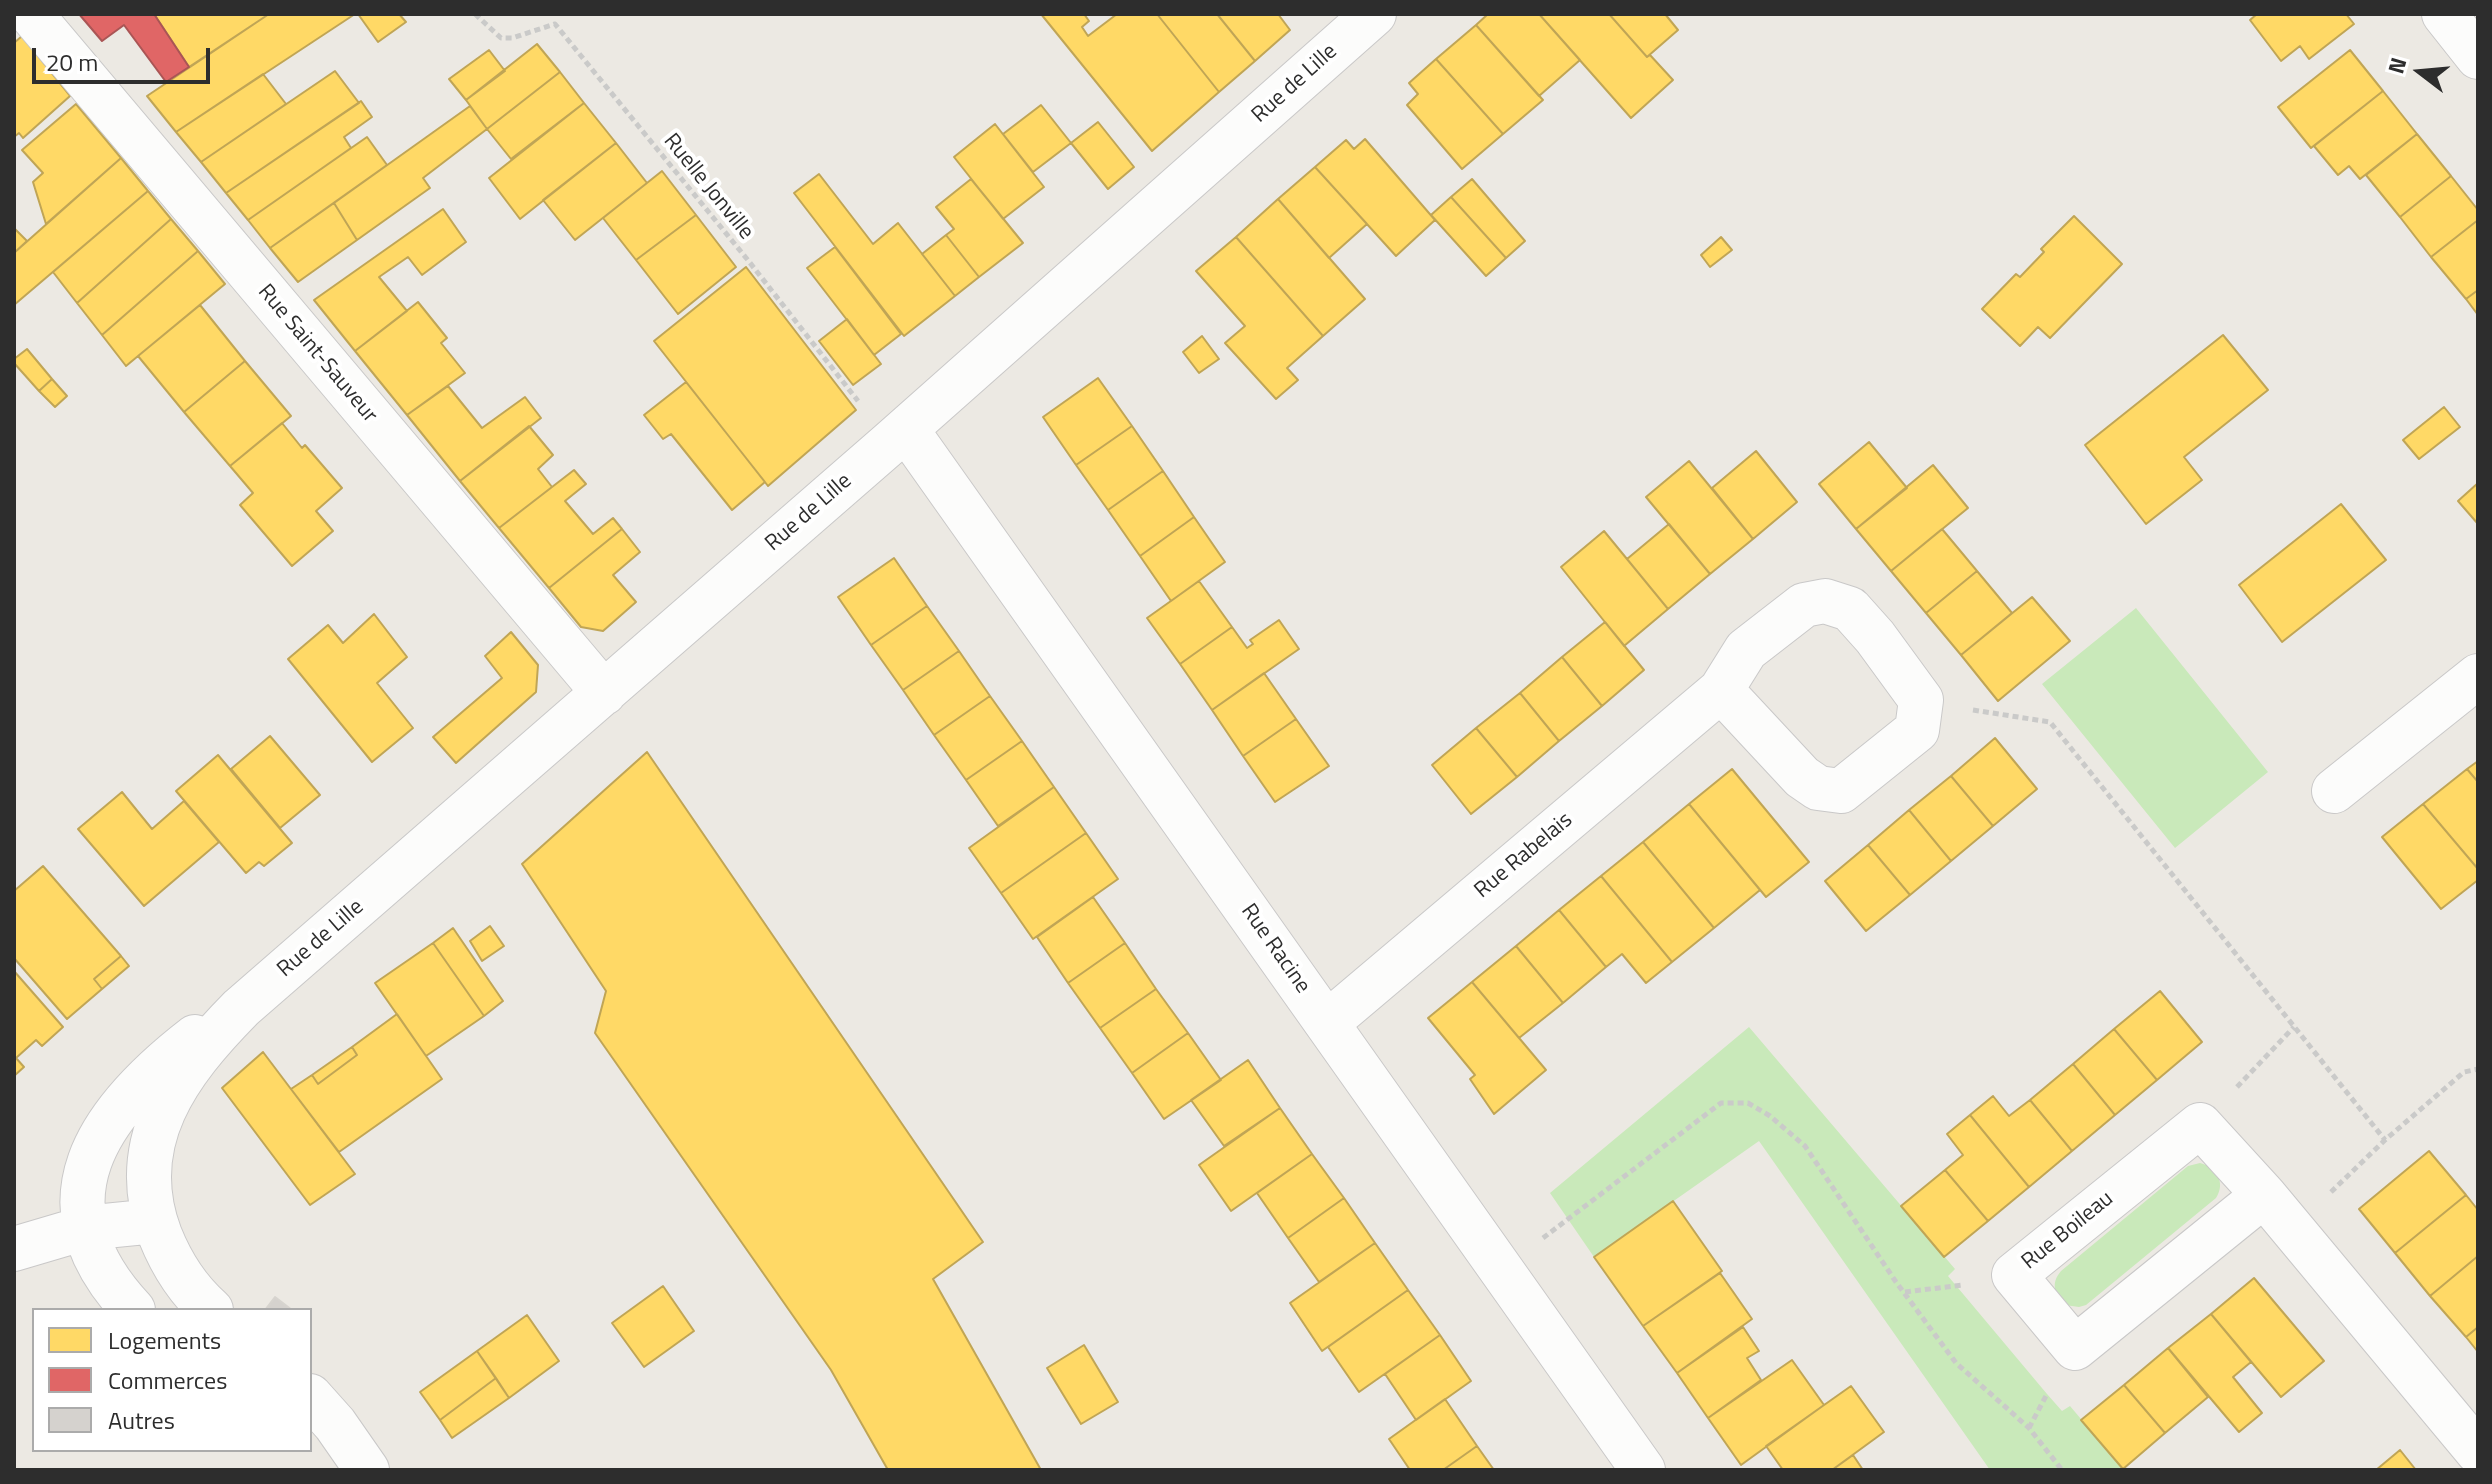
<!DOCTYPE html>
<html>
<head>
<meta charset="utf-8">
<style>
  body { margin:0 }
  #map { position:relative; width:2492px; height:1484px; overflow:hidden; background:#ece9e3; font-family:"Titillium Web",sans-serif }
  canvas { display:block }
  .frame { position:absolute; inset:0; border:16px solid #2d2d2d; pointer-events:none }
  .legend { position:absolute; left:32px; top:1308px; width:280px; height:144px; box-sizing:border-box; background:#fff; border:2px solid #ababab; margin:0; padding:10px 14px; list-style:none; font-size:24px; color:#2d2d2d }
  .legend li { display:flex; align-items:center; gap:16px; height:40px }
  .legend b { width:40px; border:2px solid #ababab }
  .north { position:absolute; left:2380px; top:32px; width:80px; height:80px; -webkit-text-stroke:6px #fff; paint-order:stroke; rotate:286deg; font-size:22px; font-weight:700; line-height:32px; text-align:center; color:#2d2d2d }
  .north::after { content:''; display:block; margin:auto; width:28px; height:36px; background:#2d2d2d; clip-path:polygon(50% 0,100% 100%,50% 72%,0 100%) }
  .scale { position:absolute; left:32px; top:48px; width:178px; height:36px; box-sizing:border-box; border:4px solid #2d2d2d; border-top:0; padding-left:10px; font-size:24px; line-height:28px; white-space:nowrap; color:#2d2d2d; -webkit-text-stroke:6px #fff; paint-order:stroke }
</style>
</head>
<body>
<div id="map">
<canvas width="2492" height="1484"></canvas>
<div class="frame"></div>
<ul class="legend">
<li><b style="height:22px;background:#ffd966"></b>Logements</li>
<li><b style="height:22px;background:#e06666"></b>Commerces</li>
<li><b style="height:22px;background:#d5d2ce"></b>Autres</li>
</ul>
<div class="north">N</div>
<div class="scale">20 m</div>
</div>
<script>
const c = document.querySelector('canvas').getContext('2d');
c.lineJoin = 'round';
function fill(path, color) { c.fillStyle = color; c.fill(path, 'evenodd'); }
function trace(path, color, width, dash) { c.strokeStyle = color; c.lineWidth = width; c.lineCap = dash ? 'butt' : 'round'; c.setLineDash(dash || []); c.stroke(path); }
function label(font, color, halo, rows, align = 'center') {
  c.font = font + ' "Titillium Web",sans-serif'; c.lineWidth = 8; c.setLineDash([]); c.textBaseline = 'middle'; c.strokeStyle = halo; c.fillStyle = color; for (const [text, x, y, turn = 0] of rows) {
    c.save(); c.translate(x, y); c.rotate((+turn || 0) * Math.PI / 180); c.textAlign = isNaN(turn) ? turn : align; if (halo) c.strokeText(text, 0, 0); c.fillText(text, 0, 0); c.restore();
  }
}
fill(new Path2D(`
  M2136,608l132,164 -93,76 -133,-164z
  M1749,1027l206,242 -7,7 99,118 15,17 8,-5 54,64h-134l-231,-329 -165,116 -44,-64z
  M2200,1163c17,4 26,20 16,35l-130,107 -7,2 -14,-2c-10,-11 -15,-21 -4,-34l127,-105z`), '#c9e9ba');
const homes = new Path2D(`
  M154,14h115l-80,53z
  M269,14h86l-179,118 -29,-36z
  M358,14h41l7,8 -28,20z
  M1041,14h43l5,7 -7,6 6,9 29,-22h40l62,78 -67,59z
  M1157,14h60l38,47 -36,31z
  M1217,14h61l12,16 -35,31z
  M1488,14h51l41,46 -41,36 -63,-71z
  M1539,14h70l38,43 3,-2 23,25 -42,38z
  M1609,14h56l13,16 -31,27z
  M2257,14h89l8,10 -45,35 -9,-13 -19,15 -31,-41z
  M1476,25l67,75 -40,34 -67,-75z
  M22,36l48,60 -47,42 -4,-5 -5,4v-94z
  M537,44l23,28 -73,57 -21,-29z
  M489,50l16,21 -39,29 -17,-21z
  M2350,50l33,41 -72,57 -33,-41z
  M1436,59l67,75 -41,35 -55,-64 11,-11 -9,-11z
  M335,71l24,32 -133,90 -25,-31z
  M560,72l24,31 -73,56 -24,-30z
  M263,74l23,30 -85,58 -25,-30z
  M2383,91l34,43 -57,45 -11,-13 -11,9 -24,-29z
  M361,101l11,16 -28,20 7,11 -103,72 -22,-27z
  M584,103l32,40 -96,76 -31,-41z
  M76,104l45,54 -75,66 -13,-42 10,-9 -21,-23z
  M1041,105l30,38 -38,29 -30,-38z
  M470,106l17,23 -64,49 7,10 -73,52 -23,-37z
  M1098,122l36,45 -26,22 -37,-46z
  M995,124l49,63 -41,32 -49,-62z
  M2417,134l34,42 -51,41 -34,-42z
  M367,137l20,28 -117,83 -22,-28z
  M1365,139l70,81 -39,36 -81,-89 31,-27 8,9z
  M616,143l31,40 -72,57 -32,-40z
  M121,158l27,33 -134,114v-52z
  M1315,167l52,57 -38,34 -51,-59z
  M662,171l34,44 -60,45 -33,-42z
  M819,174l54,70 25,-21 57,73 -51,40 -110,-143z
  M2451,176l27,34v10l-47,37 -31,-40z
  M971,179l52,64 -44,34 -33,-42 8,-6 -18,-22z
  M1472,179l53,62 -19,17 -55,-61z
  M148,191l23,28 -94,84 -24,-31z
  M1451,197l55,61 -20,18 -55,-61z
  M1278,199l87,100 -42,37 -87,-99z
  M334,203l23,37 -59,42 -28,-34z
  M443,209l23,33 -44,33 -14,-18 -29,20 28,34 -52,40 -41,-51z
  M696,215l40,52 -58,47 -42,-54z
  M2074,216l48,48 -72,74 -12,-11 -18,19 -38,-37 34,-35 4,3 24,-25 -3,-3z
  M171,219l27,32 -96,84 -25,-32z
  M2478,220v70l-12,9 -35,-42z
  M14,228l13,13 -13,12z
  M946,235l33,42 -24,19 -33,-42z
  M1236,237l87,99 -36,32 11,12 -22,19 -51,-56 20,-17 -49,-55z
  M1721,237l11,13 -22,17 -9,-12z
  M835,247l66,87 -27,21 -67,-87z
  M198,251l27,33 -99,82 -24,-31z
  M746,267l110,143 -88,76 -114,-145z
  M2478,290v25l-12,-16z
  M418,302l29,36 -6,5 24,30 -58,42 -52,-64z
  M200,305l45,56 -61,51 -46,-56z
  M847,319l34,45 -28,21 -34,-44z
  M2223,335l45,55 -84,67 18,23 -56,44 -61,-79z
  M1202,336l17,23 -20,14 -16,-21z
  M27,349l25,30 -13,12 -25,-28v-4z
  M245,361l46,55 -61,50 -46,-54z
  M1098,378l34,48 -56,39 -33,-48z
  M52,379l15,17 -12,11 -16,-16z
  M686,382l79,100 -33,28 -61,-76 -8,5 -19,-24z
  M448,386l34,42 43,-31 16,21 -81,63 -53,-66z
  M2444,407l16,20 -41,32 -16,-19z
  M282,423l20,25 3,-3 37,43 -26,23 17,20 -41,35 -52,-61 13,-12 -23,-27z
  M529,426l24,29 -15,14 14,18 -53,41 -39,-47z
  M1132,426l31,45 -55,39 -32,-45z
  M1869,442l38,46 -51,41 -37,-45z
  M1756,451l41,51 -44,37 -41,-51z
  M1689,461l64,78 -43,35 -64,-77z
  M1933,465l35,43 -77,63 -35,-42z
  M574,470l12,14 -21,17 28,33 20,-16 9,11 -73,59 -50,-60z
  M1163,471l31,46 -54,39 -32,-46z
  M2478,483v41l-20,-23z
  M2341,504l45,56 -104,82 -43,-57z
  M1194,517l31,45 -54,39 -31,-45z
  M1669,524l41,50 -42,35 -41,-50z
  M622,529l18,23 -27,23 23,27 -33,29 -22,-4 -32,-39z
  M1942,529l35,42 -51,42 -35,-42z
  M1604,531l64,78 -44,37 -63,-79z
  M894,558l33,48 -56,39 -33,-48z
  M1977,571l35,42 -51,42 -35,-42z
  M1199,581l33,46 -52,37 -33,-46z
  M2032,597l38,44 -72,60 -37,-46z
  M927,606l32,45 -56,39 -32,-45z
  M374,614l33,43 -30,26 36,45 -41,34 -84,-103 40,-34 15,18z
  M1279,620l20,29 -87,61 -32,-46 52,-37 15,21 6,-4 -3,-4z
  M1605,622l39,48 -42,36 -40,-49z
  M511,632l27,33 -2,27 -80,71 -23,-26 69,-59 -17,-22z
  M959,651l31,45 -56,39 -31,-45z
  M1562,657l40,49 -43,35 -39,-48z
  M1264,673l32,46 -53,37 -31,-46z
  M1520,693l39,48 -42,36 -41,-49z
  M990,696l32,45 -56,39 -32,-45z
  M1296,719l33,47 -54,36 -32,-46z
  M1476,728l41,49 -46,37 -39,-49z
  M270,736l50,59 -40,33 -49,-59z
  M1995,738l42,51 -44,37 -42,-50z
  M1022,741l32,46 -56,39 -32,-46z
  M647,752l336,490 -50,37 108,191h-153l-57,-100 -236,-337 11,-42 -84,-127z
  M218,755l74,88 -28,23 -5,-4 -13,11 -70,-82z
  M2478,761v21l-11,-13z
  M1732,769l77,93 -43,35 -77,-93z
  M2467,769l11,13v87l-55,-65z
  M1951,776l42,50 -42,35 -42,-51z
  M1054,787l32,46 -85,60 -32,-45z
  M122,792l30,37 32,-28 35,41 -75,64 -66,-77z
  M1689,804l71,86 -46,38 -71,-86z
  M2423,804l55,65v11l-37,29 -59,-72z
  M1909,810l42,51 -41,34 -42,-50z
  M1086,833l32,46 -85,60 -32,-46z
  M1643,842l71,86 -42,34 -71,-86z
  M1868,845l42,50 -44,36 -41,-50z
  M43,866l78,90 -27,23 8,10 -35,30 -53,-61v-67z
  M1601,876l71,86 -26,21 -24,-29 -16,13 -47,-57z
  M1093,897l32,46 -57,40 -31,-46z
  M1559,910l47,57 -43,36 -47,-57z
  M490,926l14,20 -22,15 -12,-20z
  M453,928l50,73 -19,15 -51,-73z
  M433,943l51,73 -58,40 -51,-73z
  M1125,943l31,46 -56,39 -32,-45z
  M1516,946l47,57 -44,35 -47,-56z
  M121,956l8,10 -27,23 -8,-10z
  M14,971l49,56 -21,19 -6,-6 -20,18 8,9 -10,9z
  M1472,982l74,88 -52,44 -24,-35 5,-4 -47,-57z
  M1156,989l32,44 -56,40 -32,-45z
  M2160,991l42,51 -45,38 -43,-51z
  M397,1014l45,65 -103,73 -48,-63 21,-14 6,9 39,-29 -5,-8z
  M2114,1029l43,51 -42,35 -42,-51z
  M1188,1033l33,47 -57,39 -32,-46z
  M352,1047l5,8 -39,29 -6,-9z
  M263,1052l92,122 -45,31 -88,-117z
  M1248,1060l32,48 -56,38 -33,-46z
  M2073,1064l42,51 -43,36 -42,-51z
  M1993,1096l16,20 21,-16 42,51 -43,36 -59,-72z
  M1280,1108l32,46 -81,57 -32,-46z
  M1970,1115l59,72 -41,34 -43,-51 18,-15 -16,-21z
  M2429,1151l37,44 -71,58 -36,-44z
  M1312,1154l32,44 -56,40 -31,-45z
  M1945,1170l43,51 -44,36 -43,-51z
  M2466,1195l12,15v46l-48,40 -35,-43z
  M1344,1198l31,45 -56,39 -31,-44z
  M1673,1201l49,70 -79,55 -49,-69z
  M1375,1243l33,47 -86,61 -32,-48z
  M2478,1256v71l-12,10 -36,-41z
  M1720,1273l32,46 -75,54 -34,-47z
  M2254,1278l70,83 -43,36 -70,-83z
  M663,1286l31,45 -50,36 -32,-44z
  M1408,1290l32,45 -81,57 -31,-45z
  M2211,1314l40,48 -18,15 29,36 -23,19 -71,-84z
  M527,1315l32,46 -50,37 -32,-47z
  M1743,1327l16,24 -12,7 14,22 -53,38 -31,-45z
  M2478,1327v25l-12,-15z
  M1440,1335l31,46 -55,39 -31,-46z
  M1084,1345l34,57 -37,22 -34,-56z
  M2168,1348l40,49 -43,36 -41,-48z
  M477,1351l19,27 -56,42 -20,-28z
  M1792,1360l32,45 -83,60 -33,-47z
  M496,1378l13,20 -57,40 -12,-18z
  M2124,1385l41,48 -42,36 -42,-49z
  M1851,1386l33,46 -52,38h-49l-17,-24z
  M1445,1399l32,47 -34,24h-33l-21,-31z
  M1477,1446l17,24h-51z
  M2400,1450l16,20h-40z
  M1853,1455l10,15h-31z`);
fill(homes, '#ffd966');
trace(homes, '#c0a555', 2);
const shops = new Path2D(`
  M79,14h75l35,53 -23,15 -42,-57 -22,16z`);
fill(shops, '#e06666');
trace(shops, '#a55', 2);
const building = new Path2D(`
  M275,1297l17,13h-27z`);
fill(building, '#d5d2ce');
trace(building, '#d7d4cf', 2);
const minor = new Path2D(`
  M31,14l573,679
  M2444,14l34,43
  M906,429l737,1041
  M2334,791l144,-115
  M1327,1023l394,-333 25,-40 58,-45 21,-4 25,8 25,28 46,63 -4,30 -76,61 -23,-3 -16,-11 -81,-87
  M2264,1195l-189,153 -61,-73 186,-150 64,70 214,257
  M14,1249l71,-21 70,-7
  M133,1310c-101,-108 -35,-198 62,-273
  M211,1310c-24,-21 -39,-45 -51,-75 -35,-93 18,-163 81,-227l649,-565 484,-429
  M310,1396l25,28 32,46`);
trace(minor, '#c9c8c8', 46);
trace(new Path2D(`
  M475,14l26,24h11l43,-14 192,235 111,142
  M1973,710l77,12 335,418
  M2237,1087l57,-60
  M2331,1192l54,-52 79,-68 14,-3
  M1543,1238l178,-135h27l22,13 35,30 91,136 60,81 73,65 33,42
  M1905,1292l58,-7
  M2029,1428l18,-34`), '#cacac9', 5, [6, 4]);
trace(minor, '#fcfcfb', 44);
label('22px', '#2d2d2d', '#fff', [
  ["Rue de Lille",1295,84,-42],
  ["Ruelle Jonville",708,187,51],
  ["Rue Saint-Sauveur",317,354,50],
  ["Rue de Lille",809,513,-41],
  ["Rue Rabelais",1524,856,-40],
  ["Rue de Lille",321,939,-41],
  ["Rue Racine",1275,949,55],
  ["Rue Boileau",2068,1231,-39]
]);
</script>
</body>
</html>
